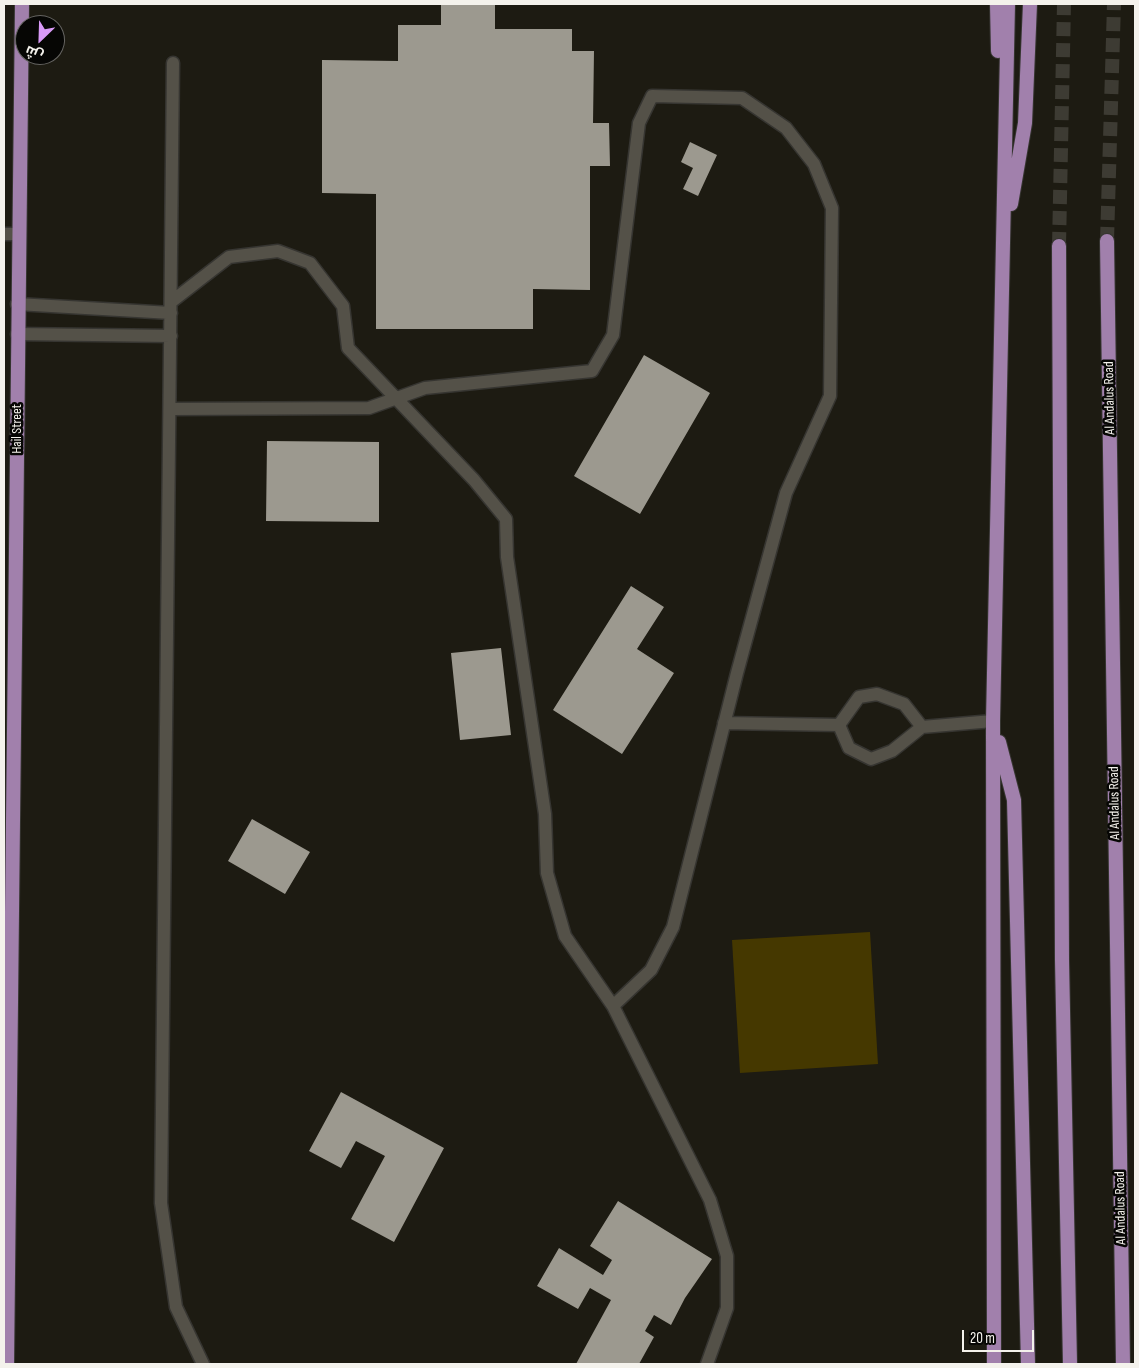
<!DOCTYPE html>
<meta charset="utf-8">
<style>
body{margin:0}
#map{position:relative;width:1139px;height:1368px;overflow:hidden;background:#1d1b12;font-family:"Sofia Sans Condensed",Cairo,sans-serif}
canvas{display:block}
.frame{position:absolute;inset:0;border:5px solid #f4f2ec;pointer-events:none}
.north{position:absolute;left:15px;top:15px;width:50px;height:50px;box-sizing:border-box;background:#060604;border:1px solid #656461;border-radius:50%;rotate:204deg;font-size:14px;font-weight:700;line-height:20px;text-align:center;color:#f4f2ec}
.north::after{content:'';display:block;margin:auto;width:18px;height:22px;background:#d99af7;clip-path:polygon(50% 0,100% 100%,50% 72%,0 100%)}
.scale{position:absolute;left:962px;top:1330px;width:72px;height:22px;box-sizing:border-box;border:2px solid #f4f2ec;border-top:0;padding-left:6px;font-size:15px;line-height:18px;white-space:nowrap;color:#f4f2ec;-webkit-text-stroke:4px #060604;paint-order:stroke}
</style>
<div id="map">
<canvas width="1139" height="1368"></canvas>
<div class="frame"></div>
<div class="north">ش</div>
<div class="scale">20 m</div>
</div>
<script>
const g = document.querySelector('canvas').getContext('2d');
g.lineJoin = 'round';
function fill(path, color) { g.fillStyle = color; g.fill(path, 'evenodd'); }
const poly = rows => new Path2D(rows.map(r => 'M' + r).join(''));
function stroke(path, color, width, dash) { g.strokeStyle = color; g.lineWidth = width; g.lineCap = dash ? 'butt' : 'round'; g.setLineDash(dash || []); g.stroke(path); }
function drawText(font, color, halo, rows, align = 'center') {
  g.font = font + ' "Sofia Sans Condensed",sans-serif'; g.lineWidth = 5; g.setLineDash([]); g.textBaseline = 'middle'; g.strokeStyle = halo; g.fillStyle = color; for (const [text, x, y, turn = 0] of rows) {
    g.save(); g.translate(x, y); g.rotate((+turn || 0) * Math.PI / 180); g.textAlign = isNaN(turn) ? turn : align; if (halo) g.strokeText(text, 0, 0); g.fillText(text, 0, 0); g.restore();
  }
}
const green = poly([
 [870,932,878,1064,740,1073,732,940]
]);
const building = poly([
 [441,4,495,4,495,29,572,29,572,51,594,51,593,123,609,123,610,166,590,166,590,290,533,289,533,329,376,329,376,194,322,193,322,60,398,61,398,25,441,25],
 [690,142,717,155,698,196,683,189,693,168,681,162],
 [644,355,710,393,640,514,574,476],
 [267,441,379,442,379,522,266,521],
 [631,586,664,607,637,649,674,673,622,754,553,710],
 [501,648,511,735,460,740,451,653],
 [252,819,310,852,285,894,228,861],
 [341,1092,444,1148,394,1242,351,1219,385,1156,356,1141,341,1168,309,1151],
 [618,1201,712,1259,685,1298,671,1325,654,1315,645,1331,654,1337,639,1364,576,1364,611,1300,590,1288,578,1309,537,1286,559,1248,603,1275,612,1260,590,1246]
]);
const primaryTunnel = poly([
 [1107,241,1114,4],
 [1059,246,1064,4]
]);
const service = poly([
 [173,63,161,1203,176,1307,203,1364],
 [4,234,18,234],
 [171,302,229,257,278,251,310,263,343,306,348,348,474,480,506,519,507,557,545,814,547,873,565,936,613,1006,710,1200,727,1256,727,1308,707,1364],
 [17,304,171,313],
 [17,334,171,336],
 [170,409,369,408,425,388,592,371,613,335,639,123,652,96,742,98,786,128,814,164,832,208,830,396,786,493,737,673,673,927,651,970,613,1006],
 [724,723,839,725],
 [922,727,892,751,871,759,849,748,839,725,859,697,877,694,904,704,922,727,993,721]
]);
const primary = poly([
 [997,4,998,51],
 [1011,204,1025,123,1030,4],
 [1107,241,1123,1364],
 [1059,246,1062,960,1070,1364],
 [999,742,1014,800,1028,1364],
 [7,1364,22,4],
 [994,1364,993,721,1008,4]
]);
const streetNames = [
 ["Al Andalus Road",1110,398,-91],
 ["Hail Street",17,429,-90],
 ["Al Andalus Road",1115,803,-91],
 ["Al Andalus Road",1121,1208,-91]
];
fill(green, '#453800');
fill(building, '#9c998f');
stroke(primaryTunnel, '#3d3b33', 14, [14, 7]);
stroke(service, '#363531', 15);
stroke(primary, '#363531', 16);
stroke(service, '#545148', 12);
stroke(primary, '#a180ac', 14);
drawText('14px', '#f4f2ec', '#060604', streetNames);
</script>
